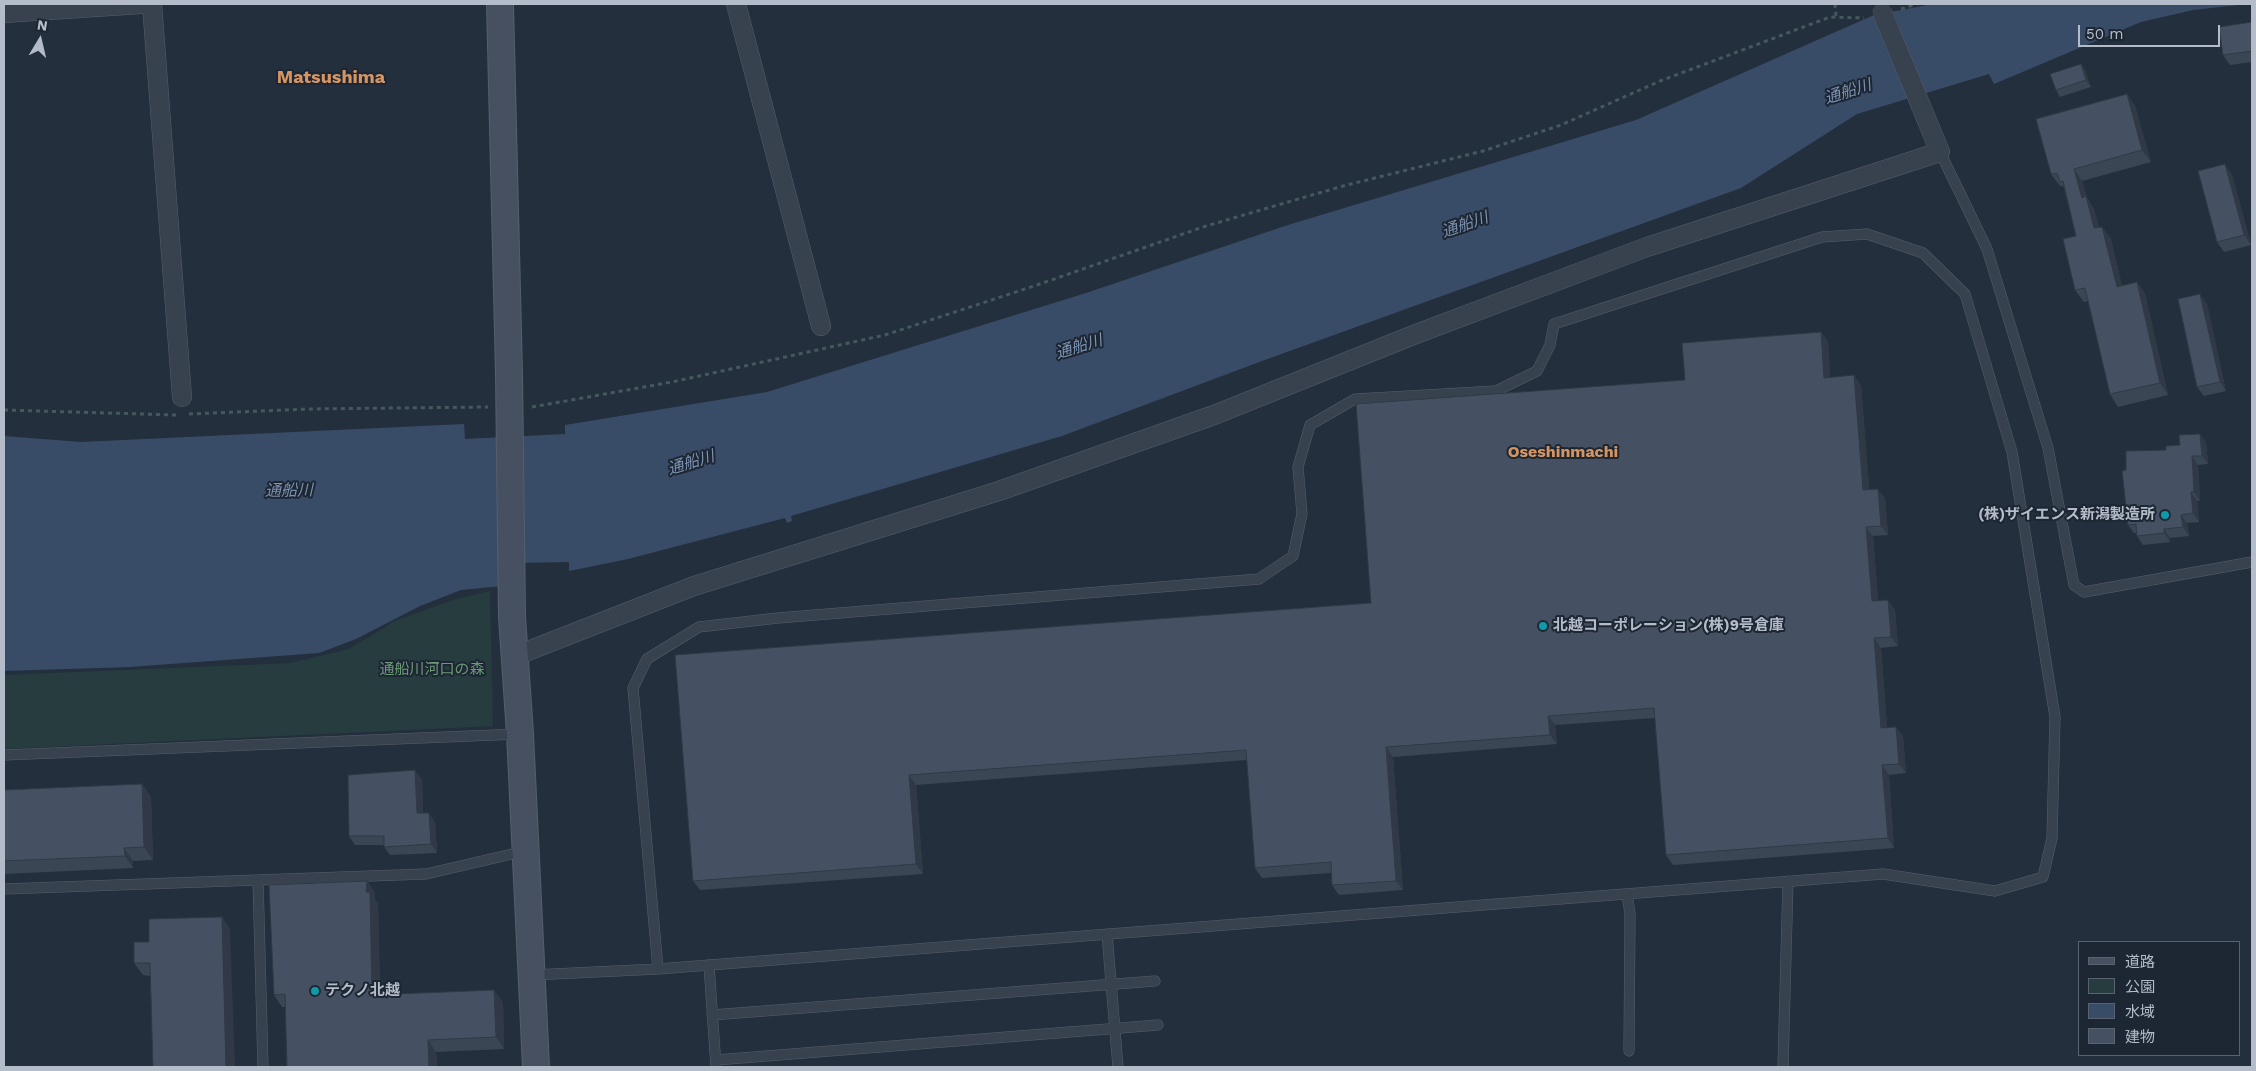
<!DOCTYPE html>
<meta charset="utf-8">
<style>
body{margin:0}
#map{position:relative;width:2256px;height:1071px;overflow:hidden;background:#242f3e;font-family:"Work Sans","Noto Sans JP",sans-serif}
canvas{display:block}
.frame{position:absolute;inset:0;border:5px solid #b4bcc9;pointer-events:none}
.legend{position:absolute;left:2078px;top:941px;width:162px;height:115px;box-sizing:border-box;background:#1d2633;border:1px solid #59626f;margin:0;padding:6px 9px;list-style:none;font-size:15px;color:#b4bcc9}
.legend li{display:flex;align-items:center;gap:10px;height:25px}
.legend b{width:25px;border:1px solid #59626f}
.north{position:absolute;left:15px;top:15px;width:50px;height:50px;-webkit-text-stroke:4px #1d2633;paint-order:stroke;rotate:9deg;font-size:14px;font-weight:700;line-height:20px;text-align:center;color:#b4bcc9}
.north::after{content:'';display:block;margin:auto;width:18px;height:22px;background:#b4bcc9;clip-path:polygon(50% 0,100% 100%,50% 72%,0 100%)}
.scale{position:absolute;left:2078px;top:25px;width:142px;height:22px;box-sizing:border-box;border:2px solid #b4bcc9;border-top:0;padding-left:6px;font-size:15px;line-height:18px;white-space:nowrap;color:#b4bcc9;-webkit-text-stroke:4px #1d2633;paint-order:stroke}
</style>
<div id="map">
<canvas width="2256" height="1071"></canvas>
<div class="frame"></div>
<ul class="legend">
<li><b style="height:6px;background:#465061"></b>道路</li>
<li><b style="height:14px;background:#263c3f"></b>公園</li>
<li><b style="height:14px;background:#394c67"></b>水域</li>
<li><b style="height:14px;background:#455162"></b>建物</li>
</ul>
<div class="north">N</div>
<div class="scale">50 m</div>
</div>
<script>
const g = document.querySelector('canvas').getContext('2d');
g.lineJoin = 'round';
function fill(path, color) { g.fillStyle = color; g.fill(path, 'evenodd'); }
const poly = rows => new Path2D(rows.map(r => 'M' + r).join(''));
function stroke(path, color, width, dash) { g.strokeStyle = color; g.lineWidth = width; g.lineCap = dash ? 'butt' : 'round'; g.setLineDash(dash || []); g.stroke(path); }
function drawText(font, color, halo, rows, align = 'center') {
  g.font = font + ' "Work Sans","Noto Sans JP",sans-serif'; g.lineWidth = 4; g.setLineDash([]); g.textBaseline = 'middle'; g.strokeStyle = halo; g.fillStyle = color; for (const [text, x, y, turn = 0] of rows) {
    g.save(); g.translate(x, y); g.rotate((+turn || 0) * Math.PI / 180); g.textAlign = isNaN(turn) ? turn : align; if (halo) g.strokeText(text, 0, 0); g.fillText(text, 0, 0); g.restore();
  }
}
const green = poly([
 [490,591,493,726,4,749,4,675,291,663,349,649,397,620,453,600]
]);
const water = poly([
 [1933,4,2248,4,2193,10,2141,22,1994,84,1989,74,1857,114,1741,188,1262,361,1062,436,791,516,792,521,787,523,785,518,628,559,569,571,569,562,513,563,512,585,461,590,420,606,356,639,319,653,130,667,4,671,4,436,81,442,464,424,465,439,565,434,565,425,767,392,1086,293,1288,225,1636,120,1874,15]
]);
const path = poly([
 [1835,4,1836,17],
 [1901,9,1917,4],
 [532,407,672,382,885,335,1040,284,1206,226,1343,186,1483,151,1561,125,1660,81,1830,17,1864,18],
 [4,410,176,415],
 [189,414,308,409,488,407]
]);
const lane = poly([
 [1940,152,1987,249,2048,448,2074,585,2084,592,2252,562],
 [1867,234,1923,253,1965,294,2012,452,2055,717,2052,838,2043,877,1995,891,1883,874,658,969,633,688,647,659,699,627,778,618,1259,579,1293,556,1302,514,1298,467,1310,425,1355,399,1496,391,1537,371,1550,345,1554,324,1822,237,1867,234],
 [4,755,519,734],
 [258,880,263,1067],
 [4,889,426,874,525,851],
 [1627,894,1630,914,1629,1051],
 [1107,934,1118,1067],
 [709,965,716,1067],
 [532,975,658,969],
 [712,1015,1155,981],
 [716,1060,1158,1025],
 [1783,1067,1788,881]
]);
const street = poly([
 [152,4,182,397],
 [736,4,821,326],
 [4,13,141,4],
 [515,656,694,586,999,491,1214,415,1416,334,1647,247,1940,152,1921,106]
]);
const secondary = poly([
 [500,4,509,374],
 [512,617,520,734,536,1067]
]);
const streetBridge = poly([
 [1882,12,1921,106]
]);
const secondaryBridge = poly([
 [509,374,512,617]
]);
const wall = poly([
 [2252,22,2252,62,2230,65,2223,55],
 [2081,64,2085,70,2091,87,2060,97,2056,90],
 [2127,94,2135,106,2151,162,2082,181,2087,198,2094,209,2099,227,2102,227,2111,239,2122,286,2137,282,2145,294,2168,395,2118,407,2110,394,2088,301,2084,302,2075,290,2076,236,2064,188,2063,186,2060,186,2051,174],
 [2232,174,2251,245,2224,252,2217,242],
 [2207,304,2226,391,2204,396,2197,387],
 [1821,332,1828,342,1830,377,1861,385,1869,489,1885,498,1888,535,1873,536,1878,601,1895,610,1898,646,1881,648,1887,727,1903,736,1906,773,1889,775,1894,848,1673,865,1666,855,1655,718,1555,725,1557,744,1393,757,1403,890,1339,895,1332,885,1331,873,1262,878,1255,868,1247,760,916,785,923,874,700,890,693,881,675,655,1371,603,1685,380],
 [2206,442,2208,464,2198,465,2200,501,2197,501,2199,522,2187,523,2189,536,2170,538,2170,542,2143,545,2137,536,2136,533,2134,533,2128,525,2126,470,2166,450],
 [422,779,423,813,435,822,437,853,390,855,384,847,384,845,355,845,349,836],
 [142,784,151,797,153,860,133,861,133,868,4,874,4,790],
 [367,881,375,893,375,899,378,904,380,994,503,1002,504,1049,436,1052,437,1067,287,1067,285,1007,282,1007,274,995],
 [222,917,230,929,150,976,143,975,134,963,149,942]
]);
const shadedWall = poly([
 [2081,64,2085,70,2091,87,2086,80],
 [2127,94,2135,106,2151,162,2142,150],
 [2225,164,2232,174,2251,245,2244,235],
 [2074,169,2082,181,2087,198,2094,209,2103,241,2094,228,2082,198],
 [2102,227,2111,239,2125,299,2117,287],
 [2137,282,2145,294,2168,395,2160,383],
 [2200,294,2207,304,2226,391,2220,382],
 [1821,332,1828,342,1831,387,1824,378],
 [1854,375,1861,385,1870,499,1863,490],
 [2200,434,2206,442,2208,464,2202,456],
 [2192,456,2198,465,2200,501,2194,492],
 [1878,489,1885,498,1888,535,1881,526],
 [2191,492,2197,501,2199,522,2193,513],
 [2181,515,2187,523,2189,536,2183,527],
 [1866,527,1873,536,1879,611,1872,601],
 [2164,529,2170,538,2170,542,2164,533],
 [1888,600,1895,610,1898,646,1891,637],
 [1874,638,1881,648,1888,738,1881,728],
 [1548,716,1555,725,1557,744,1550,735],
 [1896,727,1903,736,1906,773,1899,764],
 [1386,747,1393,757,1403,890,1396,881],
 [1882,765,1889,775,1894,848,1888,838],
 [415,770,422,779,423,822,417,813],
 [909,775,916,785,923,874,916,864],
 [142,784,151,797,153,860,144,847],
 [429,813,435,822,437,853,431,844],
 [124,848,133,861,133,868,125,856],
 [367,881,375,893,375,899,378,904,381,1007,372,995,366,892],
 [222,917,230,929,235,1067,226,1067],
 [494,990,503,1002,504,1049,496,1037],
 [428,1040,436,1052,437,1067,429,1067]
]);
const building = poly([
 [2252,22,2252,51,2223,55,2219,27,2252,22],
 [2081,64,2086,80,2056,90,2050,74,2081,64],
 [2127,94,2142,150,2074,169,2082,198,2086,196,2094,228,2102,227,2117,287,2137,282,2160,383,2110,394,2085,288,2075,290,2063,239,2076,236,2063,181,2060,182,2057,173,2051,174,2036,119,2127,94],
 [2225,164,2244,235,2217,242,2198,171,2225,164],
 [2200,294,2220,382,2197,387,2178,299,2200,294],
 [1821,332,1824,378,1854,375,1863,490,1878,489,1881,526,1866,527,1872,601,1888,600,1891,637,1874,638,1881,728,1896,727,1899,764,1882,765,1888,838,1666,855,1654,708,1548,716,1550,735,1386,747,1396,881,1332,885,1331,862,1255,868,1246,750,909,775,916,864,693,881,675,655,1371,603,1356,404,1685,380,1682,343,1821,332],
 [2200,434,2202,456,2192,456,2194,492,2191,492,2193,513,2181,515,2183,527,2164,529,2164,533,2137,536,2136,524,2128,525,2122,471,2126,470,2126,451,2166,450,2166,446,2180,445,2179,435,2200,434],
 [415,770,417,813,429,813,431,844,384,847,384,836,349,836,348,775,415,770],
 [142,784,144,847,124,848,125,856,4,861,4,790,142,784],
 [367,881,366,892,370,892,372,995,494,990,496,1037,428,1040,429,1067,287,1067,285,994,274,995,269,885,367,881],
 [222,917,226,1067,153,1067,150,963,134,963,134,942,149,942,149,919,222,917]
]);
const markers = [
 [2165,515,5,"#0f9aa8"],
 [1543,626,5,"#0f9aa8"],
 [315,991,5,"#0f9aa8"]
];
const poiNames = [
 ["(株)ザイエンス新潟製造所",2155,515,"right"],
 ["北越コーポレーション(株)9号倉庫",1553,626],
 ["テクノ北越",325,991]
];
const parkNames = [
 ["通船川河口の森",432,670]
];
const waterNames = [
 ["通船川",1848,92,-18],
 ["通船川",1465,225,-19],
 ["通船川",1079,347,-17],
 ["通船川",691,463,-17],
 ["通船川",289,491,-1]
];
const neighbourhoodNames = [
 ["Oseshinmachi",1563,452]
];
const quarterNames = [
 ["Matsushima",331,78]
];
fill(green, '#263c3f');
fill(water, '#394c67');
stroke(lane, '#565f6c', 11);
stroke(street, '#565f6c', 20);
stroke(secondary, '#565f6c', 28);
stroke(path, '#44595c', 3, [4, 4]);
stroke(lane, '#38414e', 10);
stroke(street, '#38414e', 19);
stroke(secondary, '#465061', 26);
stroke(streetBridge, '#565f6c', 20, []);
stroke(secondaryBridge, '#565f6c', 28, []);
stroke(streetBridge, '#38414e', 19);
stroke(secondaryBridge, '#465061', 26);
fill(wall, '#3b4654');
fill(shadedWall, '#303945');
fill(building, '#455162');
stroke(building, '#303945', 1);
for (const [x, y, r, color] of markers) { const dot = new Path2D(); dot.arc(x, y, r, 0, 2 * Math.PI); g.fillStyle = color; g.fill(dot); stroke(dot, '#1d2633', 2); }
drawText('bold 15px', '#b4bcc9', '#1d2633', poiNames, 'left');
drawText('15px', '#6b9a76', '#1d2633', parkNames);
drawText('italic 16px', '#7c92b1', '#1d2633', waterNames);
drawText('bold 16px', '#d59563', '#1d2633', neighbourhoodNames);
drawText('bold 18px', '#d59563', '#1d2633', quarterNames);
</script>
